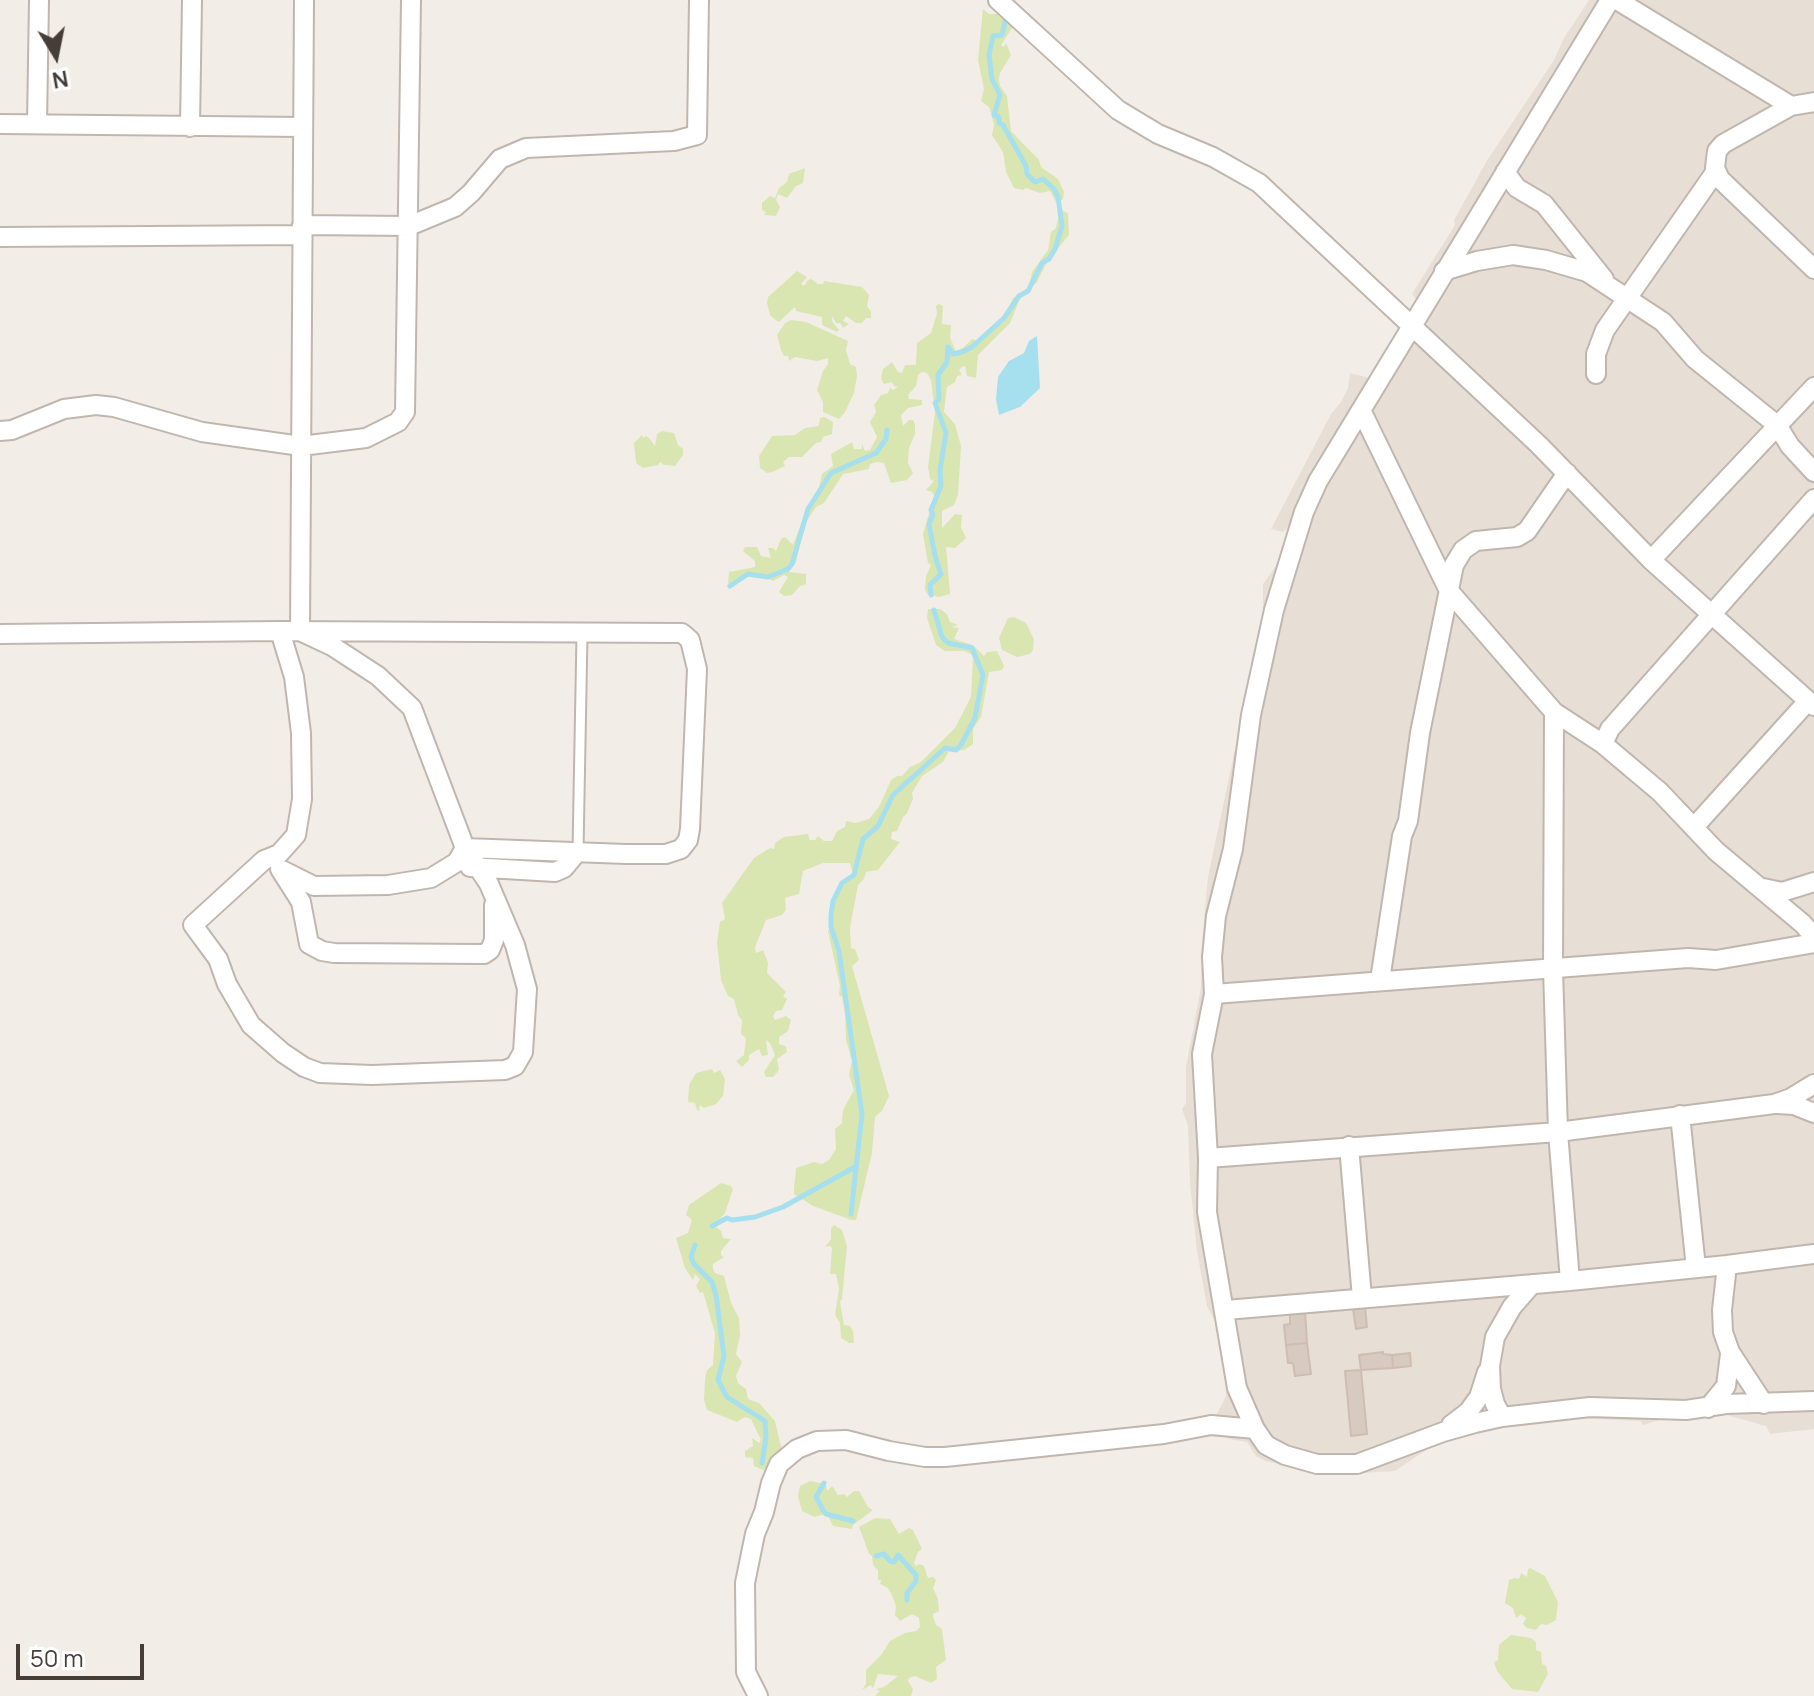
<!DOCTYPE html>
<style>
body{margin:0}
#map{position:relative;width:1814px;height:1696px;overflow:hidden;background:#f3ede8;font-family:Manrope,sans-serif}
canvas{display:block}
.north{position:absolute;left:16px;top:16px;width:80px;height:80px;-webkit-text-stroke:6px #fff;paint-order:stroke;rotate:170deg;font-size:22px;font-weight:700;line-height:32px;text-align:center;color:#463d37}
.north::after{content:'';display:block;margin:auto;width:28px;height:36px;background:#463d37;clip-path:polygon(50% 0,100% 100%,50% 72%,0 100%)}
.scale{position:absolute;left:16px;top:1644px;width:128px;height:36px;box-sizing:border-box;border:4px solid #463d37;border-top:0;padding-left:10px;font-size:24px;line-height:28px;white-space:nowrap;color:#463d37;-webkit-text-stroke:6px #fff;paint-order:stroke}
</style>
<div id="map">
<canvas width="1814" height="1696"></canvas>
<div class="north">N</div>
<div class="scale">50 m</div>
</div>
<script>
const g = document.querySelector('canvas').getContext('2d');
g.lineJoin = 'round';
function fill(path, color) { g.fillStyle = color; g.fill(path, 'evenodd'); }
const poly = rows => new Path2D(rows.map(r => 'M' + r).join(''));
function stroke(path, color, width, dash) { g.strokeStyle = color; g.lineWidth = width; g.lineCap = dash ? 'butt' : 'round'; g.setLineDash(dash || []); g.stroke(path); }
const residential = poly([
 [1589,0,1814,0,1814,1429,1770,1434,1766,1426,1730,1416,1722,1411,1680,1414,1643,1425,1641,1421,1572,1418,1511,1426,1451,1439,1429,1448,1395,1471,1329,1475,1265,1461,1256,1456,1247,1442,1230,1439,1214,1433,1211,1425,1226,1396,1222,1335,1207,1306,1197,1251,1190,1182,1188,1126,1182,1109,1186,1103,1186,1067,1201,987,1202,942,1208,877,1263,617,1263,584,1288,549,1295,532,1290,525,1283,532,1271,529,1331,414,1341,402,1348,388,1350,373,1369,378,1383,376,1422,308,1412,294,1455,225,1454,220,1488,159,1554,60,1564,38]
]);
const green = poly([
 [983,9,989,14,997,14,999,10,1014,25,1001,45,1004,47,1006,43,1011,55,1000,73,999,80,1000,86,1007,96,1011,131,1039,160,1041,167,1058,179,1064,192,1063,199,1059,202,1056,202,1050,191,1040,193,1026,188,1023,190,1014,188,1006,172,1003,152,992,135,994,124,989,107,981,101,984,89,978,60],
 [805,168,803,183,796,186,787,198,778,194,776,200,780,207,776,216,764,215,766,212,762,210,762,203,770,196,775,198,779,188,787,182,789,174],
 [1060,210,1068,213,1069,235,1047,262,1037,282,1028,291,1032,272,1048,250,1051,232,1056,228],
 [797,271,807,277,801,284,804,286,808,280,811,279,818,284,823,284,824,281,862,287,869,295,867,306,871,312,871,318,866,318,862,323,856,323,846,316,843,321,849,324,843,328,840,323,836,323,832,316,832,321,839,330,837,332,822,325,822,317,796,311,795,307,779,322,777,321,770,315,767,303,768,297],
 [1022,294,1010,323,978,355,976,378,967,376,965,366,962,367,959,370,962,375,957,376,955,382,947,387,944,412,955,424,961,446,958,495,954,505,942,511,942,528,955,514,962,515,961,527,966,538,955,548,946,547,950,594,939,597,928,595,925,590,926,576,931,565,928,563,923,534,934,496,932,492,926,490,934,481,930,479,928,467,935,412,931,380,927,373,922,372,918,375,916,386,908,395,909,399,922,400,922,405,908,408,901,415,903,426,909,420,913,420,915,424,915,434,909,448,908,463,913,473,907,480,891,483,884,463,877,462,870,464,869,469,843,474,824,503,816,507,804,525,796,562,789,572,806,574,806,584,800,586,792,595,784,596,779,592,788,577,784,575,773,581,761,575,748,574,730,586,728,583,729,572,755,567,755,561,743,551,745,547,757,547,761,556,771,558,768,548,773,548,776,551,781,539,785,537,793,545,807,508,818,492,822,474,833,466,831,454,852,442,854,449,862,449,862,444,865,451,870,450,877,437,870,422,876,412,874,405,881,395,888,393,890,388,893,390,898,387,894,386,892,382,884,384,881,379,883,369,892,362,898,372,902,373,905,365,916,365,917,343,931,333,937,314,936,306,939,304,943,306,942,324,951,325,950,338,956,351,963,348,972,339,978,341,1004,318,1013,298],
 [791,320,806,322,848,341,846,350,850,364,856,367,857,376,854,393,845,412,839,419,823,412,823,402,817,390,823,371,828,364,828,358,817,361,795,357,789,361,788,356,784,356,781,350,777,335,785,323],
 [824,417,833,422,832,434,823,437,821,442,816,443,802,457,789,457,783,462,785,466,772,472,767,473,760,468,759,456,772,436,795,435,805,428,819,426,820,418],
 [662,431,674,433,678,445,683,449,683,455,675,466,664,465,660,462,658,465,643,468,636,463,634,443,642,435,643,438,646,436,650,439,655,446,657,434],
 [928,609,940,609,947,614,950,622,958,625,951,627,959,628,954,639,973,645,984,656,987,652,997,651,1004,666,1002,670,989,672,981,717,973,729,973,744,964,750,949,751,943,762,922,776,912,793,913,799,907,813,903,817,897,831,892,832,891,839,900,842,878,870,866,872,864,879,858,885,850,928,851,948,855,949,859,960,852,966,889,1096,882,1111,875,1117,872,1153,856,1220,851,1220,813,1206,794,1194,794,1188,796,1168,814,1162,822,1164,829,1160,836,1149,835,1129,842,1123,843,1110,854,1090,849,1075,852,1061,846,1040,845,1014,842,997,839,995,840,986,828,931,831,927,833,901,842,883,853,875,850,863,823,863,803,871,799,894,785,898,786,910,782,915,766,920,755,947,756,953,763,950,768,963,767,973,786,992,783,996,787,999,782,1010,776,1011,773,1016,775,1020,786,1016,791,1020,788,1031,779,1037,779,1044,786,1046,787,1052,777,1059,779,1070,773,1077,766,1077,764,1072,775,1055,770,1043,766,1040,768,1055,762,1056,759,1049,749,1055,749,1060,742,1067,736,1061,744,1055,746,1038,741,1034,742,1020,738,1015,734,999,728,996,721,980,717,943,720,922,725,919,722,903,754,858,770,848,774,849,775,843,784,837,808,834,810,840,815,840,818,836,824,841,832,841,837,831,845,827,846,821,856,823,869,819,879,807,891,780,897,776,902,776,910,767,921,762,955,728,971,697,973,658,971,654,964,651,945,651,936,645,927,618],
 [1014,617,1026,623,1034,639,1033,650,1030,654,1017,657,1002,650,999,638,1008,618],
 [712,1069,714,1073,720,1070,725,1079,723,1096,716,1104,704,1108,700,1105,699,1111,697,1110,695,1103,688,1102,689,1085,696,1073],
 [721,1183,731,1186,733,1189,725,1213,720,1218,724,1219,716,1227,721,1231,723,1238,731,1239,721,1251,721,1255,724,1257,713,1264,713,1269,715,1273,724,1276,731,1303,739,1318,740,1335,736,1354,742,1362,736,1376,738,1383,746,1389,748,1399,759,1403,775,1421,782,1451,777,1456,772,1455,770,1464,763,1470,754,1466,753,1458,745,1457,745,1451,753,1446,752,1438,759,1443,761,1440,751,1419,745,1417,737,1422,707,1410,704,1400,705,1379,707,1370,713,1365,715,1333,703,1292,700,1293,696,1286,700,1279,695,1274,693,1280,685,1268,676,1238,688,1233,692,1220,686,1215,689,1205],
 [834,1225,842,1230,847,1246,842,1299,840,1302,844,1325,850,1326,853,1331,854,1343,849,1343,841,1338,840,1323,835,1315,839,1289,836,1274,830,1274,832,1248,830,1246,825,1247,831,1239,831,1228],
 [810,1481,826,1484,827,1491,832,1486,838,1495,844,1494,847,1497,854,1491,859,1491,868,1507,873,1510,853,1525,852,1529,833,1526,827,1514,814,1517,802,1511,798,1497,800,1486],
 [875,1518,890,1519,899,1534,909,1528,913,1530,922,1549,918,1552,914,1563,916,1566,919,1564,924,1566,928,1578,933,1577,936,1580,933,1588,938,1599,939,1611,933,1614,933,1617,936,1625,942,1629,946,1660,936,1667,937,1679,931,1683,915,1676,909,1678,908,1681,913,1689,911,1696,875,1696,880,1691,876,1689,884,1687,898,1676,878,1674,873,1688,871,1685,862,1690,866,1684,866,1670,882,1654,890,1641,905,1633,916,1631,920,1627,919,1618,912,1614,900,1621,895,1615,896,1606,892,1595,888,1588,880,1584,881,1580,878,1580,878,1570,873,1565,872,1556,869,1554,859,1527],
 [1530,1568,1545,1576,1558,1602,1556,1620,1547,1625,1541,1624,1536,1630,1527,1628,1523,1624,1526,1618,1521,1614,1516,1618,1513,1608,1505,1603,1509,1580,1515,1578,1519,1579,1521,1573,1527,1577,1528,1569],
 [1511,1635,1531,1638,1536,1642,1536,1650,1541,1652,1542,1664,1546,1666,1548,1674,1538,1692,1512,1689,1497,1671,1494,1662,1498,1660,1499,1645]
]);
const water = poly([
 [1037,336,1040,388,1020,407,999,415,996,399,998,377,1009,361,1024,353,1029,341]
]);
const stream = poly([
 [730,586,748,574,768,577,788,569,792,564,808,509,831,473,876,453,886,439,887,430],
 [931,595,930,585,941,574,935,556,929,524,933,515,931,510,941,486,940,470,946,433,935,403,939,399,938,375,947,362,948,347,953,354,962,352,972,347,1004,318,1019,296,1028,291,1042,263,1049,259,1055,249,1062,226,1058,197,1054,189,1043,179,1035,182,1027,174,1026,166,1021,157,1003,125,999,123,999,117,994,115,1000,95,992,79,989,55,993,36,1002,35,1006,18],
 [851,1214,862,1114,839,951,831,927,831,915,833,901,842,883,854,875,863,839,878,826,893,795,945,748,956,750,961,745,975,718,983,675,972,648,948,643,942,637,934,610],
 [712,1226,727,1218,732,1220,755,1217,783,1207,855,1167],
 [695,1245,691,1257,694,1264,712,1282,716,1295,724,1356,718,1380,727,1397,765,1421,766,1438,762,1463],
 [824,1483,816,1497,823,1510,826,1514,853,1521],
 [876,1556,884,1554,890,1561,894,1562,898,1555,916,1575,916,1581,907,1593,907,1600]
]);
const building = poly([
 [1365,1307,1367,1327,1356,1329,1353,1308,1365,1307],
 [1305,1311,1307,1343,1286,1345,1284,1325,1290,1324,1290,1313,1305,1311],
 [1307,1343,1311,1374,1295,1376,1293,1363,1288,1363,1286,1345,1307,1343],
 [1383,1352,1383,1354,1392,1355,1393,1368,1361,1370,1359,1355,1383,1352],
 [1410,1353,1411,1366,1393,1368,1392,1355,1410,1353],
 [1361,1370,1367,1434,1351,1436,1345,1371,1361,1370]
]);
const lane = poly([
 [578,851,582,634]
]);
const street = poly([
 [998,0,1118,110,1158,134,1213,157,1259,183,1539,445,1651,560,1814,706],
 [1610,0,1318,481,1304,512,1274,610,1251,715,1233,849,1216,916,1212,957,1214,994,1202,1054,1208,1158,1207,1212,1237,1388,1255,1429,1266,1445,1285,1455,1317,1464,1357,1464,1443,1432,1475,1423,1502,1417,1590,1407,1686,1410,1726,1404,1814,1401],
 [1617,0,1791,106,1814,102],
 [1791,106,1723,144,1717,151,1715,168,1720,179,1814,269],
 [0,124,303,127],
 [37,124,39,0],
 [190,127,192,0],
 [1505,172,1517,188,1544,204,1604,279],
 [302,225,409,226,455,207,471,193,500,159,526,148,674,141,697,135,699,0],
 [0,237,302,235],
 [1444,271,1477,261,1513,255,1546,260,1587,272,1663,322,1695,359,1777,425,1790,446,1814,472],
 [1596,374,1596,354,1605,330,1716,171],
 [1362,412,1449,591,1554,712,1603,744,1660,792,1716,851,1803,924,1814,937],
 [0,431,12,430,64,409,96,405,114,407,202,432,301,446,366,438,398,422,405,412,411,0],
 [1651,560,1814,387],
 [280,631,294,677,301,733,302,799,296,835,279,854,264,860,193,925,218,959,227,984,251,1025,283,1053,304,1067,320,1073,372,1075,505,1070,515,1066,523,1052,527,989,515,945,489,884,465,848,412,708,378,676,332,646,300,631,304,0],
 [0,634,280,631,682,633,690,640,697,669,690,829,688,840,681,849,666,854,626,854,465,848],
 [1554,712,1553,969,1558,1132,1570,1281],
 [1603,744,1610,729,1814,499],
 [1695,826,1808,701],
 [470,867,555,872,564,868,578,851],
 [280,869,301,902,309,944,322,951,334,953,484,954,490,950,494,940,494,905],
 [282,870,314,886,388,885,431,878,457,862,465,848],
 [1763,888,1782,892,1814,882],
 [1380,980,1402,836,1408,821,1420,733,1454,565,1463,550,1476,541,1517,537,1527,531,1567,473],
 [1214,994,1688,958,1716,960,1814,943],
 [1777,1104,1794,1105,1814,1113],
 [1680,1115,1696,1268],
 [1349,1146,1362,1298],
 [1208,1158,1558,1132,1774,1104,1791,1098,1814,1084],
 [1727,1265,1722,1310,1723,1332,1730,1352,1764,1404],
 [1226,1310,1570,1281,1727,1265,1814,1254],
 [1708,1408,1726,1386,1730,1354],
 [1502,1417,1495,1404,1491,1389,1490,1366,1495,1337,1512,1307,1532,1284],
 [1451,1425,1468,1412,1479,1397,1487,1372],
 [758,1696,746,1672,745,1583,755,1534,764,1512,771,1483,779,1464,797,1449,817,1441,846,1440,889,1451,925,1457,945,1457,1164,1434,1211,1425,1255,1429]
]);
fill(residential, '#e7ded6');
fill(green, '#d9e6b2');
fill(water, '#a6dfee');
stroke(stream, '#a6dfee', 5);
fill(building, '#d7cac0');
stroke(building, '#cfbdb1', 2);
stroke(lane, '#c1b6ad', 13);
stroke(street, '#c1b6ad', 22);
stroke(lane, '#fff', 9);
stroke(street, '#fff', 18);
</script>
